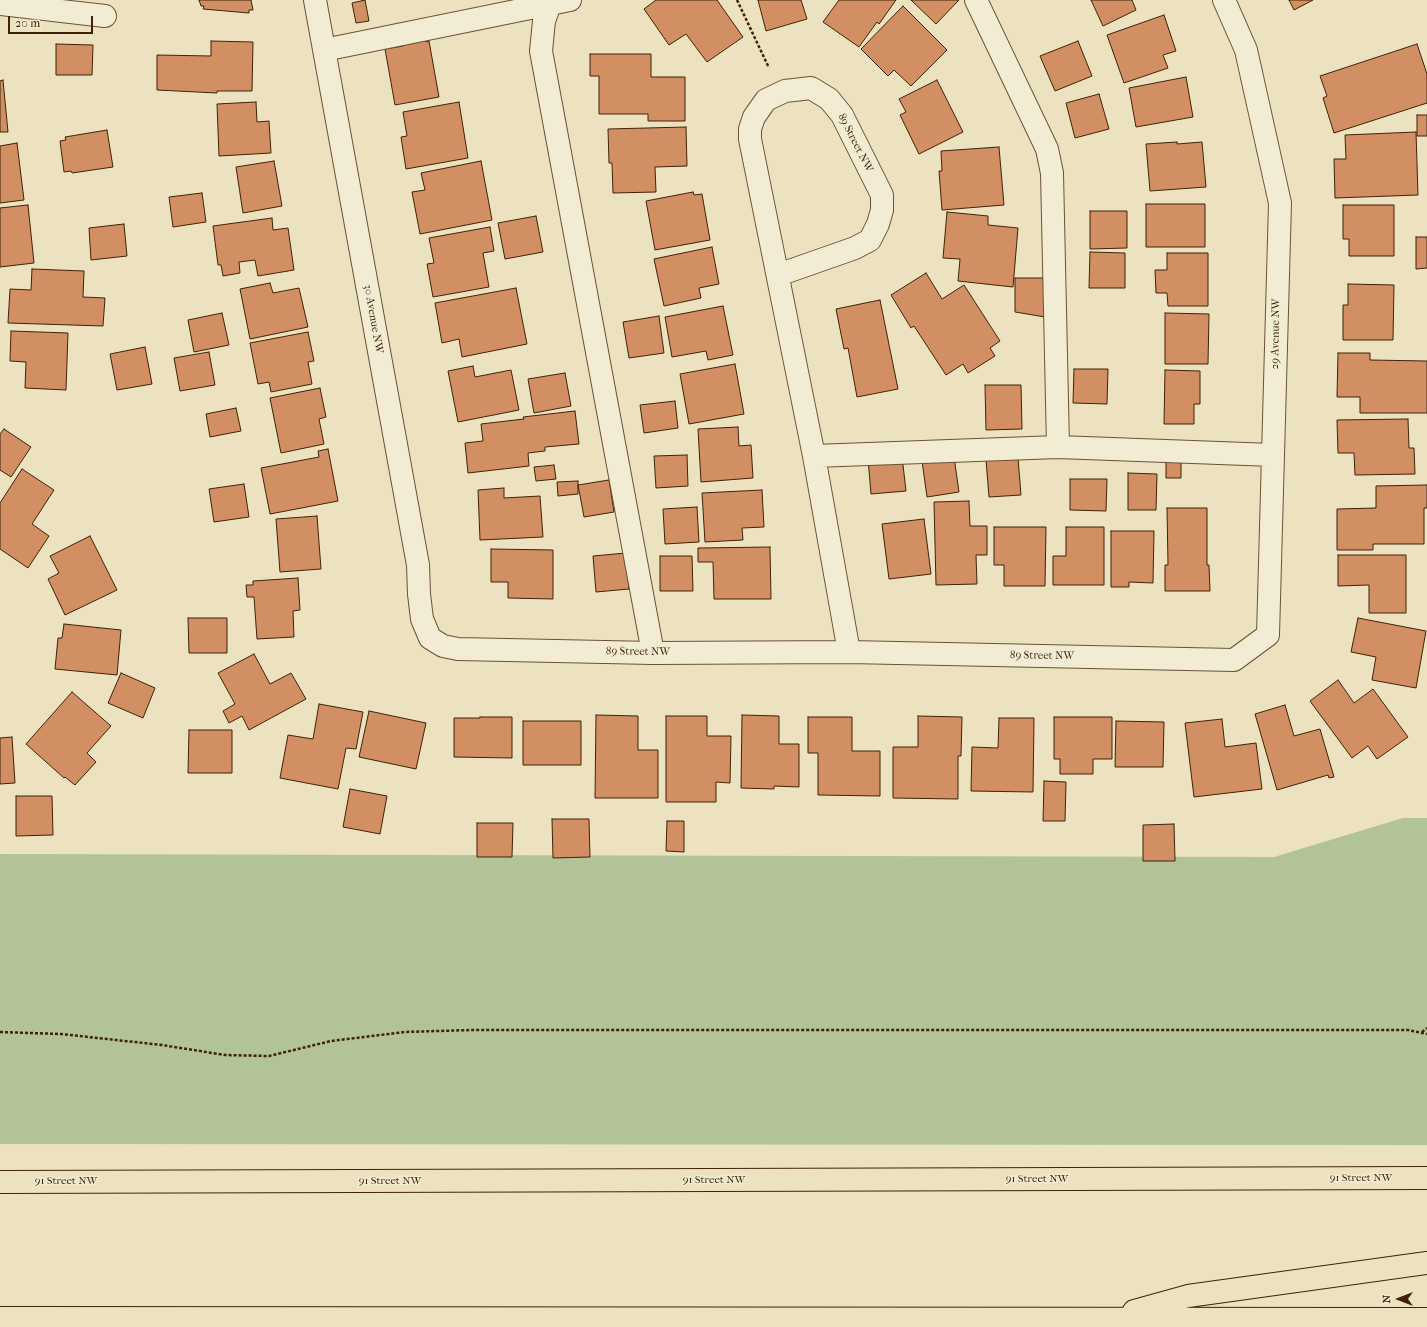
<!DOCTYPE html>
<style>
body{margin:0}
#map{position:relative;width:1427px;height:1327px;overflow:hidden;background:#ede2bf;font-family:"IM FELL French Canon",serif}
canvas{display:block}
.north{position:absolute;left:1379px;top:1279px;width:40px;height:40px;-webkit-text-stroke:3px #f3ecd5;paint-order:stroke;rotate:270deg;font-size:11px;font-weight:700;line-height:16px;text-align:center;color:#3f2206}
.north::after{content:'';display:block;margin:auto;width:14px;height:18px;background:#3f2206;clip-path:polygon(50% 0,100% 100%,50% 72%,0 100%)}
.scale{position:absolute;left:8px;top:16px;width:85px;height:18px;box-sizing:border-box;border:2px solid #3f2206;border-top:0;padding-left:5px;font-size:12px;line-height:14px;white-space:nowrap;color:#3f2206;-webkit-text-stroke:3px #f3ecd5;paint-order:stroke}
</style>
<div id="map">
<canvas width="1427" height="1327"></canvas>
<div class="north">N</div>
<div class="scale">20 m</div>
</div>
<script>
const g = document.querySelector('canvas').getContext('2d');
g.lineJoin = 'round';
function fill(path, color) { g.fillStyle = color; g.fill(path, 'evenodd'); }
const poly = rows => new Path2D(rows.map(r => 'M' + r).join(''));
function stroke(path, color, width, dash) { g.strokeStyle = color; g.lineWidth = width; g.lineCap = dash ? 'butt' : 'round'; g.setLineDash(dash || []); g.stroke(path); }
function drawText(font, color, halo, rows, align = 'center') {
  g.font = font + ' "IM FELL French Canon",serif'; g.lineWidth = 3; g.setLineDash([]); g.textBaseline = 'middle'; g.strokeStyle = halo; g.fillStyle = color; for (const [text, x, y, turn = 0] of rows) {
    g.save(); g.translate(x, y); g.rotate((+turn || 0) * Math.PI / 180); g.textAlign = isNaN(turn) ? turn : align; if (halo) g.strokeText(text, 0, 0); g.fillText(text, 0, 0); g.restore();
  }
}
const green = poly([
 [1403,818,1427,818,1427,1145,0,1144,0,854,1274,857]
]);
const building = poly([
 [199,0,251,0,253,10,249,10,249,13,203,9,204,6,201,6,199,0],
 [365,0,369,21,356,23,352,3,365,0],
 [656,0,717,0,743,37,707,62,686,34,669,45,644,9,656,0],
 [758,0,801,0,807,19,766,31,758,0],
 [839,0,896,0,879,24,877,22,859,47,823,22,839,0],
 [911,0,959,0,936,24,911,0],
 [1091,0,1132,0,1136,10,1103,26,1091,0],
 [1289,0,1313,0,1294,10,1289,0],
 [903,6,947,50,911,86,894,70,888,76,861,49,903,6],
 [1164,15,1176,51,1163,55,1168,68,1124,83,1107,35,1164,15],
 [425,36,426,42,429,41,439,97,395,105,385,49,403,46,402,41,425,36],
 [211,41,253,42,252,91,217,91,217,93,157,90,157,55,211,56,211,41],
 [1078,41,1092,76,1055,91,1040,56,1078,41],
 [56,44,93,45,92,75,56,75,56,44],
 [1417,44,1427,74,1427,103,1334,133,1323,98,1327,96,1320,76,1417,44],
 [590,54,651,54,651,77,685,77,685,121,648,121,648,114,599,114,599,76,590,76,590,54],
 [1186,77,1193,117,1136,127,1129,88,1186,77],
 [3,80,8,132,0,132,0,81,3,80],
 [937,80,963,132,919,154,900,115,906,112,899,99,937,80],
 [1099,94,1109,129,1075,138,1066,103,1099,94],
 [256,102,257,122,269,121,271,153,219,156,217,104,256,102],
 [459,102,468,158,406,169,401,137,407,136,403,112,459,102],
 [1417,115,1427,115,1427,136,1417,136,1417,115],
 [686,127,687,166,655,167,656,192,613,193,612,163,609,163,608,129,686,127],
 [107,130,113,167,72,173,71,171,64,172,60,141,66,140,65,137,107,130],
 [1416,132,1418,195,1335,198,1334,159,1346,159,1345,135,1416,132],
 [1177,142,1177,144,1202,142,1206,187,1150,191,1146,144,1177,142],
 [17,143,24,200,0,203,0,146,17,143],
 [999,147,1004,205,942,210,939,171,942,171,941,151,999,147],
 [274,161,282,206,243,213,236,167,274,161],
 [481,161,492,220,420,234,412,192,425,190,421,173,481,161],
 [693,192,694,195,702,194,710,240,655,250,646,201,693,192],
 [202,193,206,222,173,227,169,197,202,193],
 [1146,204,1205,204,1205,247,1146,247,1146,204],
 [28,205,34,263,0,267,0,208,28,205],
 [1343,205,1394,205,1394,256,1349,256,1349,239,1343,239,1343,205],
 [1090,211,1127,211,1127,248,1090,249,1090,211],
 [947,212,988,216,988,225,1018,228,1013,287,958,281,960,259,943,258,947,212],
 [536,216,543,252,505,259,498,223,536,216],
 [272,218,273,230,288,228,294,270,258,276,255,260,239,262,240,273,223,276,221,265,218,265,213,226,272,218],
 [124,224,127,256,91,260,89,228,124,224],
 [490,227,494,251,483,253,489,287,433,297,427,264,434,263,429,238,490,227],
 [1416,237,1427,237,1427,268,1416,269,1416,237],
 [712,247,719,284,699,288,701,298,664,306,654,259,712,247],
 [1090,252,1125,253,1125,288,1089,288,1090,252],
 [1167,253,1208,253,1208,306,1168,306,1167,293,1156,293,1155,270,1167,270,1167,253],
 [32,269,84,271,83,297,105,298,103,326,8,323,10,289,31,290,32,269],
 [926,273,942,299,964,285,1000,341,990,348,995,356,968,373,963,364,946,375,914,326,911,328,891,295,926,273],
 [1015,278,1047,278,1045,317,1015,312,1015,278],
 [270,283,273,293,299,288,308,327,250,339,240,289,270,283],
 [1348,284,1394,285,1393,340,1343,340,1343,305,1348,305,1348,284],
 [516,288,527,344,462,357,459,339,442,343,435,303,516,288],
 [880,300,898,389,857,397,848,348,844,349,836,309,880,300],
 [723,306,733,355,708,360,706,351,672,357,665,317,723,306],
 [222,313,229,345,194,352,188,320,222,313],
 [1165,313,1209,314,1208,364,1165,364,1165,313],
 [659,316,664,353,629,358,623,322,659,316],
 [11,331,68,333,66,390,25,388,26,362,10,361,11,331],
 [308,332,314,361,308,362,312,384,271,392,269,382,258,384,250,343,308,332],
 [145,347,152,384,117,390,110,354,145,347],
 [209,352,215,385,180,391,174,358,209,352],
 [1338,353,1370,353,1370,360,1427,361,1427,413,1360,413,1360,397,1337,397,1338,353],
 [735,364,744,414,689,424,680,374,735,364],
 [473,366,475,377,511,370,519,410,458,422,448,371,473,366],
 [1074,369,1108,369,1107,404,1073,403,1074,369],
 [1165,370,1200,371,1200,404,1194,404,1194,424,1164,424,1165,370],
 [565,373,571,406,534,413,528,379,565,373],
 [985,385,1021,385,1022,429,986,430,985,385],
 [320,388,326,417,319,419,324,444,281,453,270,398,320,388],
 [675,401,678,428,644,433,640,405,675,401],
 [236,408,241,431,210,437,206,414,236,408],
 [575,411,579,444,545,447,545,451,528,453,529,466,468,473,465,443,483,441,481,424,524,419,523,417,575,411],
 [1408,419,1409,448,1414,448,1415,474,1355,475,1354,453,1338,453,1337,420,1408,419],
 [738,427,739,446,751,445,753,478,701,482,698,429,738,427],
 [4,429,31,447,11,477,0,470,0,434,4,429],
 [328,449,338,501,270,514,261,468,319,457,318,451,328,449],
 [687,455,688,486,656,488,654,456,687,455],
 [902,456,906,491,871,494,868,459,902,456],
 [954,457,959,492,927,497,922,461,954,457],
 [1018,458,1021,495,989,497,986,460,1018,458],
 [1166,459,1181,460,1181,478,1166,478,1166,459],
 [554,465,556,479,536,481,534,467,554,465],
 [22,469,54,490,32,524,49,536,28,568,0,549,0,503,22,469],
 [1128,473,1157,474,1156,510,1128,510,1128,473],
 [1070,479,1107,479,1106,511,1070,510,1070,479],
 [609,480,614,512,584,517,578,485,609,480],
 [578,481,578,494,558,496,557,482,578,481],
 [244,484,249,517,214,522,209,489,244,484],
 [1427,485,1427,508,1424,508,1424,544,1373,544,1373,550,1337,550,1337,509,1376,508,1376,486,1427,485],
 [504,488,504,498,540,496,543,537,480,540,478,490,504,488],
 [762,490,764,527,742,528,743,540,705,542,702,493,762,490],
 [969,501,970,526,987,526,987,555,976,555,977,584,936,585,934,502,969,501],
 [697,507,699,542,665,544,663,509,697,507],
 [1167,508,1207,508,1207,565,1209,565,1210,591,1165,591,1165,565,1168,565,1167,508],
 [317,516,321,569,280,572,276,519,317,516],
 [924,519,931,574,889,579,882,524,924,519],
 [994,527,1046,527,1045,586,1004,586,1004,565,994,565,994,527],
 [1066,527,1104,527,1104,585,1053,585,1053,556,1066,556,1066,527],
 [1111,531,1154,531,1153,583,1129,582,1129,587,1111,587,1111,531],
 [90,536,117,590,65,615,48,579,59,573,50,556,90,536],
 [770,547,771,599,714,599,713,562,698,562,698,548,770,547],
 [491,549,553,550,553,599,508,598,508,582,491,582,491,549],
 [626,553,629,589,596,592,593,556,626,553],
 [1338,555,1406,555,1406,613,1369,613,1369,585,1338,586,1338,555],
 [660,556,692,556,693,591,660,591,660,556],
 [298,578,300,610,293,611,294,637,257,639,254,597,247,597,246,585,253,585,253,581,298,578],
 [188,618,227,618,227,653,189,653,188,618],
 [1358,618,1426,631,1416,688,1372,680,1376,657,1351,652,1358,618],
 [64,624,121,630,117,675,55,669,58,638,62,638,64,624],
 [254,654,270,684,291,673,306,699,249,730,242,716,229,723,223,711,235,704,218,673,254,654],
 [121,673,155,688,143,718,108,703,121,673],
 [1338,680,1354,703,1373,689,1408,737,1377,759,1368,746,1352,758,1310,701,1338,680],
 [72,692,111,726,87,753,96,762,75,785,65,777,64,778,26,744,72,692],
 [319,704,363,712,356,749,346,748,338,789,280,778,288,735,313,739,319,704],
 [1285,705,1294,736,1320,729,1334,777,1329,778,1328,775,1277,790,1255,714,1285,705],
 [369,711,426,723,416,769,359,757,369,711],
 [596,715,638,716,638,750,658,750,658,798,595,798,596,715],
 [742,715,779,716,779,744,799,744,799,787,774,786,774,789,741,788,742,715],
 [666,716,707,716,707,736,731,736,730,783,716,782,716,802,666,802,666,716],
 [918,716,962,717,961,756,958,756,958,799,893,798,893,747,918,747,918,716],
 [480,717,512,717,512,758,454,757,454,718,480,718,480,717],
 [808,717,852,717,852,751,880,751,880,796,818,795,818,753,808,753,808,717],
 [1054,717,1112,717,1112,759,1093,759,1093,774,1060,774,1060,759,1054,759,1054,717],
 [999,718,1034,718,1033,792,971,791,972,747,998,748,999,718],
 [1222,719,1225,747,1256,743,1262,789,1194,797,1185,723,1222,719],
 [523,721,581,721,581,765,523,765,523,721],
 [1116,721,1164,722,1163,767,1115,767,1116,721],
 [189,730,232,730,232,773,188,773,189,730],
 [12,737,15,783,0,784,0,738,12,737],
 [1044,781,1066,782,1065,821,1043,821,1044,781],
 [350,789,387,796,380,834,343,827,350,789],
 [16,796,52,796,53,835,16,836,16,796],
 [552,819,589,819,590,857,553,858,552,819],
 [667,821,684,821,684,852,666,851,667,821],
 [477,823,513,823,512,857,477,857,477,823],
 [1174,824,1175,861,1143,861,1143,825,1174,824]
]);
const path = poly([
 [737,0,769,68],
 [0,1032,61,1034,162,1045,225,1055,269,1056,331,1041,405,1032,471,1030,1408,1030,1427,1034],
 [1422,1032,1427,1028]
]);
const minor = poly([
 [315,0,418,565,419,594,422,619,430,638,443,646,458,649,653,653,849,652,1234,660,1268,635,1280,203,1246,50,1224,0],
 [570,0,550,4,544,21,541,51,653,653],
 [976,0,1047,149,1052,173,1058,447],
 [0,4,105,16],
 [324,50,550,4],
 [778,275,855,248,870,240,878,224,882,210,882,195,842,115,829,99,811,88,785,91,766,100,754,117,750,129,750,139,814,456,849,652],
 [814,456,1058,447,1273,455]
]);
const major = poly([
 [0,1182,1427,1178],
 [1134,1311,1188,1296,1427,1263],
 [0,1318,1427,1319]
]);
const streetNames = [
 ["89 Street NW",855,143,63],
 ["30 Avenue NW",373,319,80],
 ["29 Avenue NW",1276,334,-89],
 ["89 Street NW",638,652,1],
 ["89 Street NW",1042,656,1],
 ["91 Street NW",1361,1178],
 ["91 Street NW",1037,1179],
 ["91 Street NW",714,1180],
 ["91 Street NW",66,1181],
 ["91 Street NW",390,1181]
];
fill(green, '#b2c497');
fill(building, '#d18f63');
stroke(building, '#3f2206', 1);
stroke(minor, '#6a5234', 24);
stroke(major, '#3f2206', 24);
stroke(path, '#3f2206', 2.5, [3, 2]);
stroke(minor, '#f3ecd5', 22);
stroke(major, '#ede2bf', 22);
drawText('11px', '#3f2206', '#f3ecd5', streetNames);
</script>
